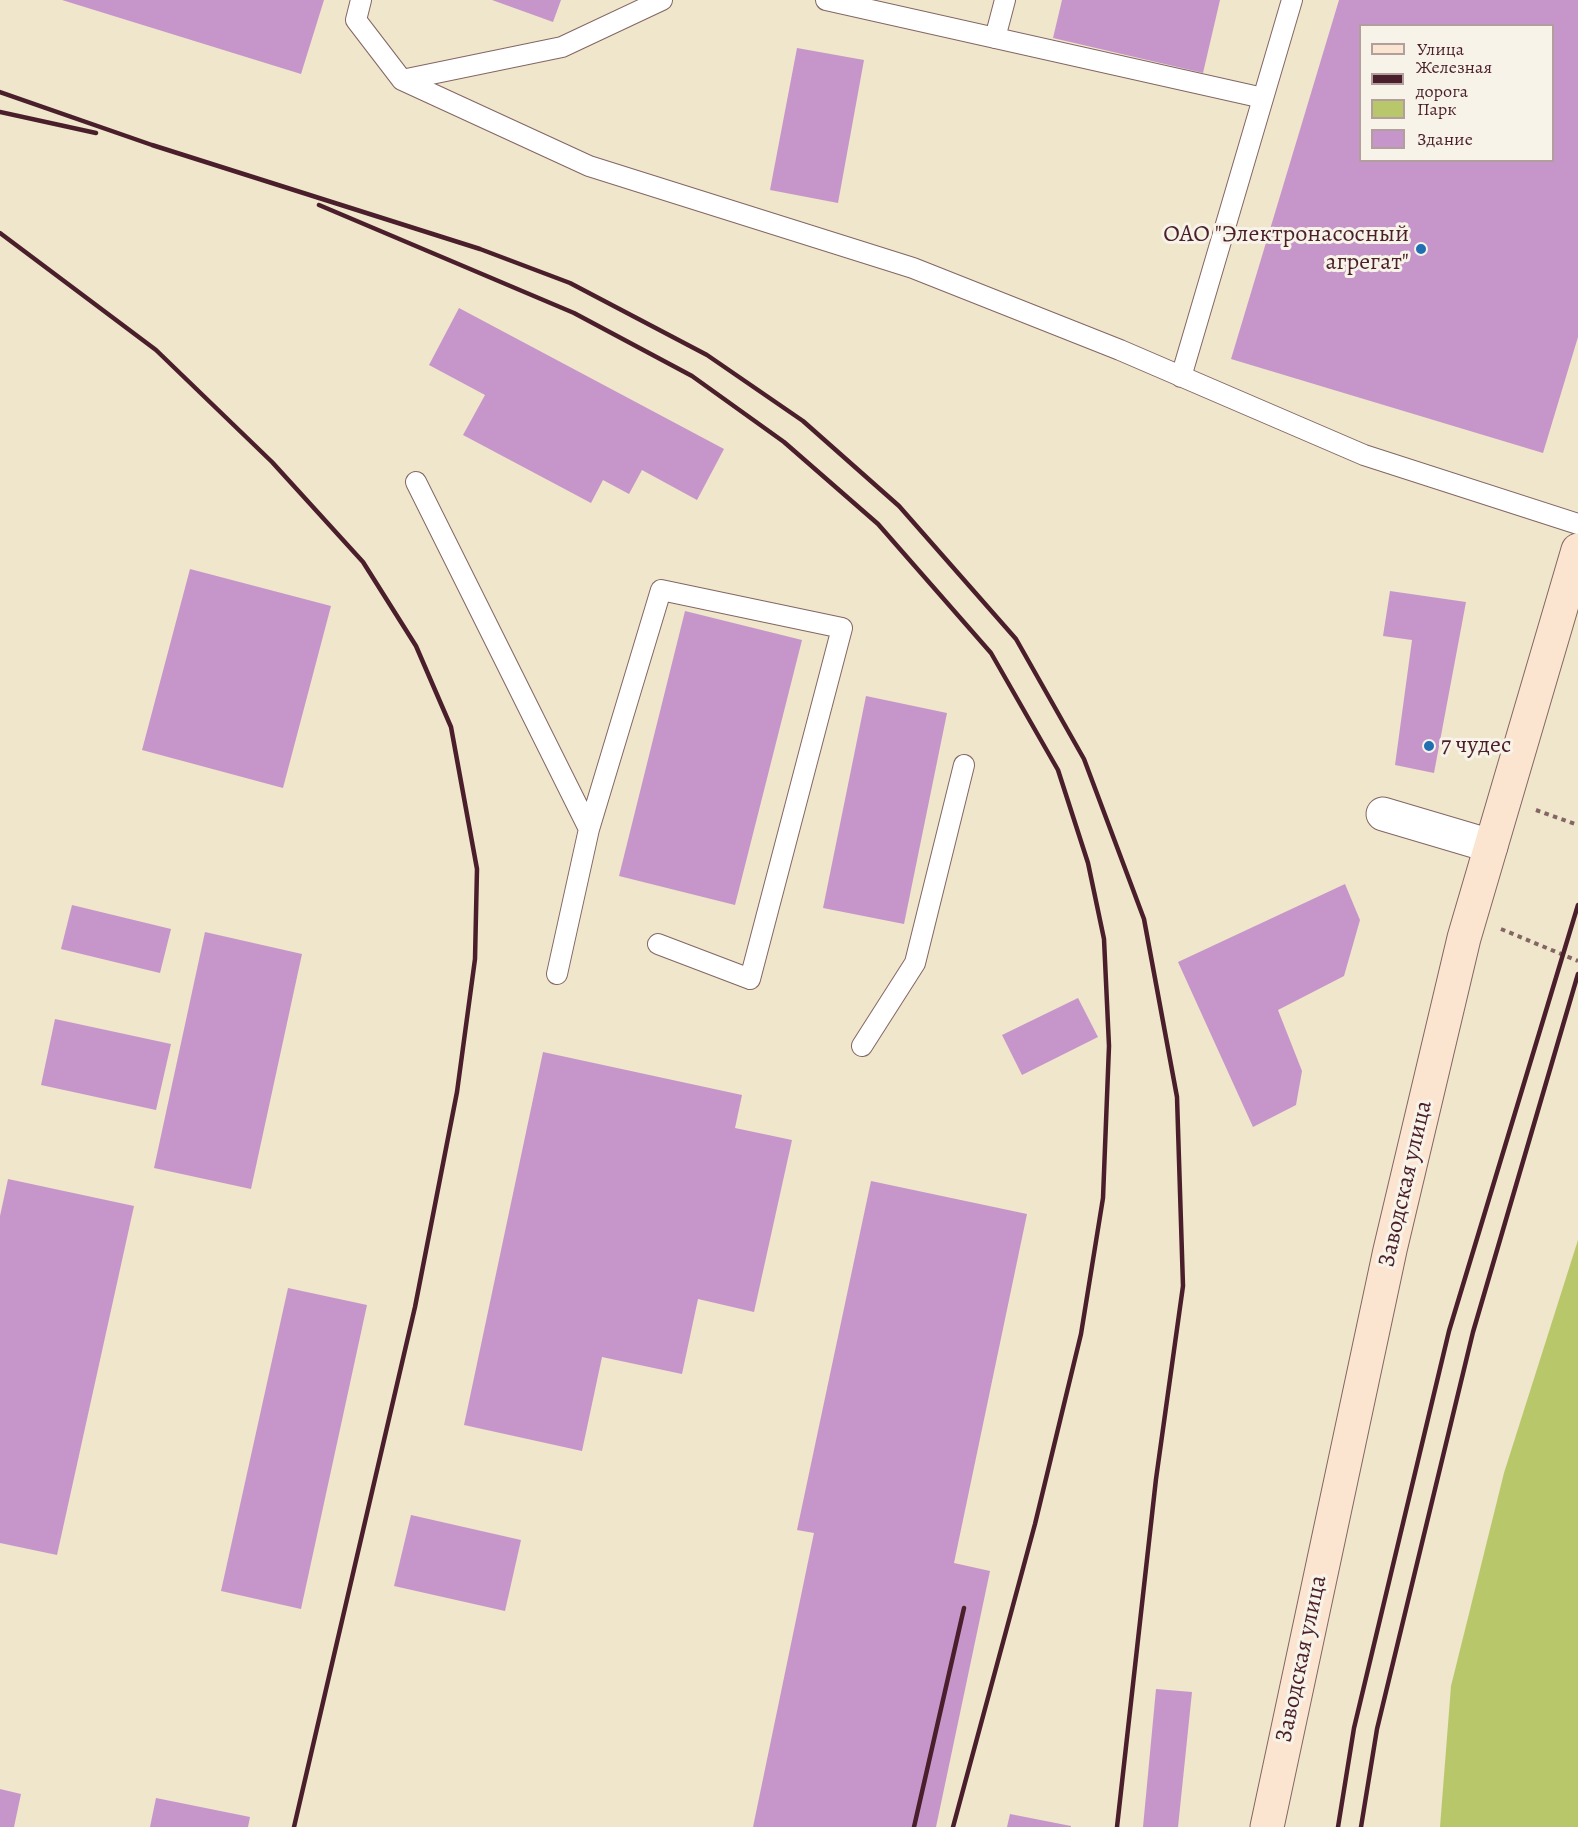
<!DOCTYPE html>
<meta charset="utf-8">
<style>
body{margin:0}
#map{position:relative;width:1578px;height:1827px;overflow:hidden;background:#efe6cb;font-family:Alegreya,serif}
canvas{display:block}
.legend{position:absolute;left:1359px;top:24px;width:195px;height:138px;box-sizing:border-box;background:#f7f3e8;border:2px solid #b29e9c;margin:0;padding:8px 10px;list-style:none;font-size:18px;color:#4a1f2b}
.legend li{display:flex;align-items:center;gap:12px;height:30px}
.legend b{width:30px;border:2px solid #b29e9c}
</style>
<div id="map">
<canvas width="1578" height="1827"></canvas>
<ul class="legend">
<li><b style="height:8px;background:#fce5d0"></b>Улица</li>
<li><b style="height:8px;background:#4a1f2b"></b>Железная дорога</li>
<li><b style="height:16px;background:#b8c76a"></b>Парк</li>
<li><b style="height:16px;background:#c696cb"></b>Здание</li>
</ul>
</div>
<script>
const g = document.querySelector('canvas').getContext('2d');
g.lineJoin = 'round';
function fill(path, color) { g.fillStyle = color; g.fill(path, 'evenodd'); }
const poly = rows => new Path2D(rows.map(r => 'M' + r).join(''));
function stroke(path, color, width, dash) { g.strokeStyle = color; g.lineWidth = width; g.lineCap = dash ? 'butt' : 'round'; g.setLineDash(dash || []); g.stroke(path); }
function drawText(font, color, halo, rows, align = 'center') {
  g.font = font + ' Alegreya,serif'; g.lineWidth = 6; g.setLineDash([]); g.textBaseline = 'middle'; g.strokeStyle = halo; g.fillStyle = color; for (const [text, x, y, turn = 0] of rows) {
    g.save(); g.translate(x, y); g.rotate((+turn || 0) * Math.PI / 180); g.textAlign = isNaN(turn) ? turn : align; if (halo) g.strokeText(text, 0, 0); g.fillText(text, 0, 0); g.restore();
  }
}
const green = poly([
 [1578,1240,1578,1827,1440,1827,1451,1686,1504,1473]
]);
const building = poly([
 [62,0,324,0,301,74],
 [492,0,561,0,553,22],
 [1062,0,1220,0,1203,73,1053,38],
 [1339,0,1578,0,1578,337,1543,453,1231,359],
 [1360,26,1552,26,1552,160,1360,160],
 [797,48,864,60,838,203,770,190],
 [459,308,724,449,697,500,642,470,629,494,603,480,591,503,463,435,485,395,429,365],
 [190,569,331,606,283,788,142,750],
 [1390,591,1466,602,1434,773,1395,765,1412,640,1383,636],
 [685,611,802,640,735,905,619,876],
 [866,696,947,713,904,924,823,908],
 [1345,884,1360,920,1344,976,1278,1010,1302,1071,1296,1105,1253,1127,1178,962],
 [72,905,171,929,160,973,61,949],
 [205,932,302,954,251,1189,154,1168],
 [1078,998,1098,1037,1022,1075,1002,1035],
 [55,1019,171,1044,156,1110,41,1085],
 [543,1052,742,1095,735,1128,792,1140,754,1312,698,1299,682,1374,602,1357,582,1451,464,1425],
 [8,1179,134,1206,57,1555,0,1543,0,1216],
 [871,1181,1027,1214,954,1563,990,1571,936,1827,753,1827,814,1533,797,1530],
 [288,1288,367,1305,301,1609,221,1591],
 [411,1515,521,1540,505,1611,394,1586],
 [1156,1689,1192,1692,1178,1827,1143,1827],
 [0,1789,21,1794,14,1827,0,1827],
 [156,1798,250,1817,248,1827,150,1827],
 [1010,1814,1071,1826,1071,1827,1007,1827]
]);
const path = poly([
 [1536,810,1578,825],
 [1501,929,1578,961]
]);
const lane = poly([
 [361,0,356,20,402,80,589,166,913,268,1120,350,1364,455,1578,524],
 [826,0,1263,98],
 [995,38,1005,0],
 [402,80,562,47,662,0],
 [1181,377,1292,0],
 [416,482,589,829,557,974],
 [589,829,661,590,842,628,750,979,658,944],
 [862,1046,915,963,964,765]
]);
const street = poly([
 [1383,814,1491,846]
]);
const secondary = poly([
 [1267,1827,1390,1250,1464,938,1578,550]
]);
const rail = poly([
 [0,92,152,145,480,249,570,283,707,355,803,421,899,506,1016,639,1084,759,1144,919,1177,1097,1183,1286,1156,1479,1117,1827],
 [0,112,96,133],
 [319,205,574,313,692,376,784,442,878,524,991,653,1058,770,1088,863,1104,939,1109,1046,1103,1198,1081,1334,1035,1524,953,1827],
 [0,233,156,350,272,462,363,562,416,646,451,727,477,869,475,959,457,1092,415,1307,294,1827],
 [914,1827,964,1608],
 [1338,1827,1354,1728,1449,1331,1578,905],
 [1361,1827,1377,1729,1473,1332,1578,974]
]);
const markers = [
 [1421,249,6,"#1f6fb2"],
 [1429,746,6,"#1f6fb2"]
];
const poiNames = [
 ["ОАО \"Электронасосный",1409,235],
 ["агрегат\"",1409,263],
 ["7 чудес",1441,746,"left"]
];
const streetNames = [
 ["Заводская улица",1406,1184,-77],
 ["Заводская улица",1302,1659,-78]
];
fill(green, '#b8c76a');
fill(building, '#c696cb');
stroke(lane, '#846563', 22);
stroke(street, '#846563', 35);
stroke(secondary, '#846563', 35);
stroke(path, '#846563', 4, [4.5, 4.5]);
stroke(lane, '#fff', 20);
stroke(street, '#fff', 33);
stroke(secondary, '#fce5d0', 33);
stroke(rail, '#4a1f2b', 4.5);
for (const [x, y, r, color] of markers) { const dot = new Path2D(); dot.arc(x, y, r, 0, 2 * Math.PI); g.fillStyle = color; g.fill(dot); stroke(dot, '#f7f3e8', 2); }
drawText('24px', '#4a1f2b', '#f7f3e8', poiNames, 'right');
drawText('24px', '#4a1f2b', '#f7f3e8', streetNames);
</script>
